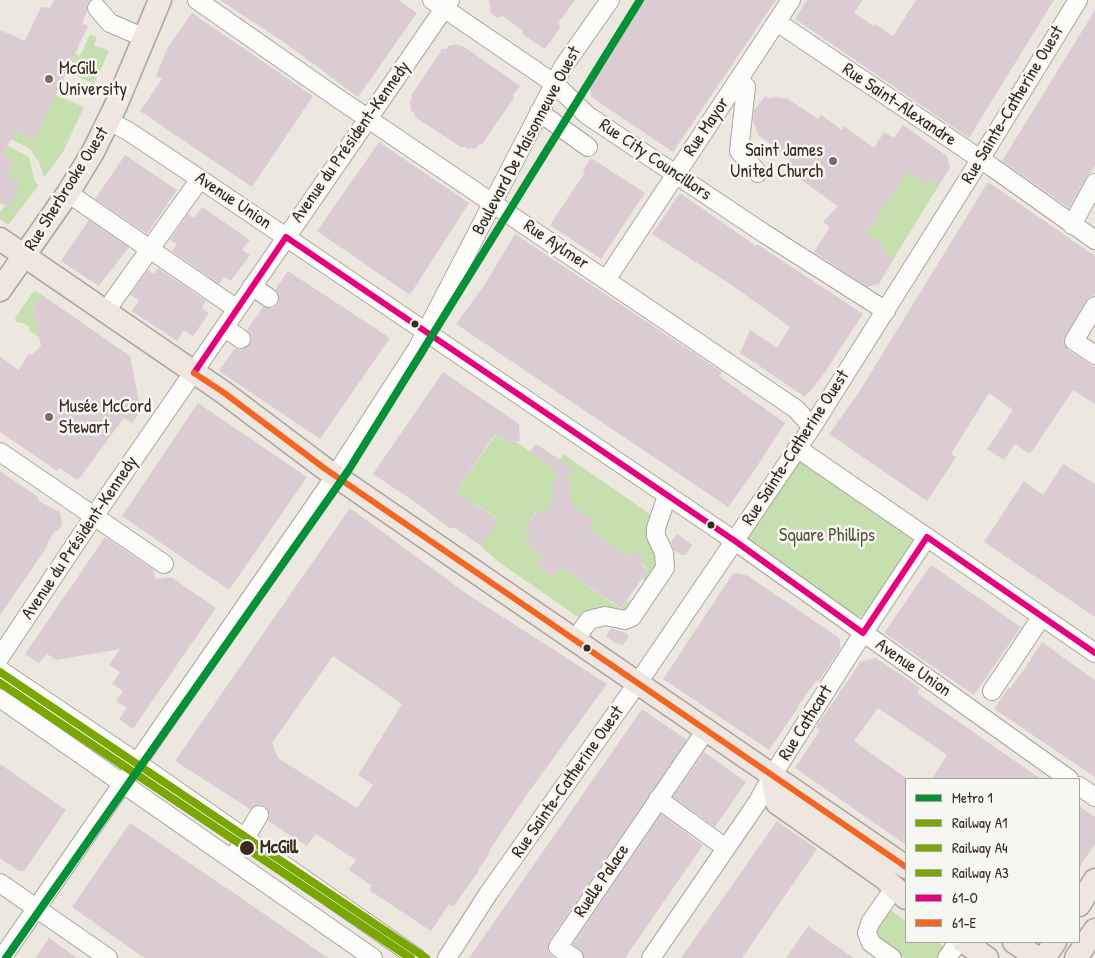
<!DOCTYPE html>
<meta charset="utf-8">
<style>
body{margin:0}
#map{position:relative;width:1095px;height:958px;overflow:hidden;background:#ede8df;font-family:"Patrick Hand",sans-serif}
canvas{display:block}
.legend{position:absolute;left:905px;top:778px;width:175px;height:165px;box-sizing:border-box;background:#f6f6f2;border:1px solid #aba49d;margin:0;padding:6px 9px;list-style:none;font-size:15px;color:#3b2a1e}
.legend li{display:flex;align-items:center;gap:10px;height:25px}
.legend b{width:25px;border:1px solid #aba49d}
</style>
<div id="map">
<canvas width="1095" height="958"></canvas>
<ul class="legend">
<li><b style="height:6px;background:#069037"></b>Metro 1</li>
<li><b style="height:6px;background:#79a704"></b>Railway A1</li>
<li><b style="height:6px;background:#79a704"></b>Railway A4</li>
<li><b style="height:6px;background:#79a704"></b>Railway A3</li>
<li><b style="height:6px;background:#e5007d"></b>61-O</li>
<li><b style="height:6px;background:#f26522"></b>61-E</li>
</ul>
</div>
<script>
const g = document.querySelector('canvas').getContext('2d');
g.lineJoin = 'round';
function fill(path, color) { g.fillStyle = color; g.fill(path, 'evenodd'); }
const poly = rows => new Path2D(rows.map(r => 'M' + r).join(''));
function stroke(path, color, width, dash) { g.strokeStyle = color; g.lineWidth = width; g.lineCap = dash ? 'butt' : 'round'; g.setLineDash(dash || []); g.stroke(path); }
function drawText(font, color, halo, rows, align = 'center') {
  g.font = font + ' "Patrick Hand",sans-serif'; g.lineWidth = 5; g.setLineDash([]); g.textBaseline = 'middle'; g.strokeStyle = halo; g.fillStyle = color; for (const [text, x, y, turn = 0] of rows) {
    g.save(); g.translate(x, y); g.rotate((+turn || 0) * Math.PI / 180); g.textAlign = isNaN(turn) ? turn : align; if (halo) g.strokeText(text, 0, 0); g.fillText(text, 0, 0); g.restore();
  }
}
const green = poly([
 [90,34,97,37,94,45,109,51,94,84,67,71,75,54,80,56],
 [55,95,84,107,62,154,44,177,39,162,30,149,11,139,15,131,35,139],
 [8,146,29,157,35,182,39,185,8,225,0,219,0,212,5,205,7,177,13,162,3,156],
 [909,171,930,179,939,185,894,258,881,249,883,245,866,233],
 [33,292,37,292,42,295,33,308,39,337,30,331,29,327,23,323,16,322,15,318],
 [499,430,500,438,508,442,515,441,554,469,557,480,552,485,559,499,550,506,544,514,537,510,524,529,532,534,525,544,543,556,537,565,554,577,561,567,621,609,626,601,632,603,624,614,597,609,588,611,581,619,496,560,481,546,498,519,474,503,463,517,447,505],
 [563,454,653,516,659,564,646,582,642,578,648,569,640,563,644,557,635,552,630,558,588,529,593,520,576,508,570,515,570,490,569,485,562,474,570,473,570,467,560,460],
 [801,460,914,538,914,542,865,615,858,617,853,615,744,541,793,465],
 [889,909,906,921,906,942,937,942,961,958,905,958,879,940,875,935,876,926]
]);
const building = poly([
 [54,0,90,0,87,4,87,12,82,23,88,26,35,139,15,131,3,156,13,162,7,177,21,183,10,207,0,203,0,30,25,41,41,7,50,8],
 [220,0,398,0,417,13,358,97,285,43],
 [489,0,575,0,559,22,560,28,545,49,523,35,523,31,503,16,498,18,491,13],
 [641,0,776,0,673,152,591,97,589,81],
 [807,0,863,0,854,13,874,26,875,24,893,36,916,0,1054,0,969,138,795,19],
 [1095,10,1095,165,1090,174,1086,178,1069,208,1002,161],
 [192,13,313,96,252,187,140,111,162,79,156,76,168,47],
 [457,44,460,46,463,46,520,86,513,95,514,98,482,144,479,144,477,148,468,149,465,147,461,147,415,117,415,113,411,111,410,102,412,99,411,96,442,49,446,49,448,46],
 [765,96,769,98,776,97,788,99,818,119,821,115,842,130,844,126,874,148,884,132,894,138,903,125,947,156,950,168,939,185,930,179,927,183,909,171,866,233,884,245,881,249,894,258,879,284,867,287,814,252,830,227,823,222,838,206,800,179,803,174,788,163,791,159,758,135,753,121,754,110],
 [379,142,469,203,410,295,317,231],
 [125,155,177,190,147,234,95,199],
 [591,158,645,193,601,259,550,225,585,172,583,171],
 [988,182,1095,256,1095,295,1089,297,1086,301,1065,336,1063,341,1068,350,1089,364,1095,366,1095,404,1073,390,1030,454,1015,444,1004,460,987,449,1013,410,989,393,951,454,956,457,927,501,829,434,859,392],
 [680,193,756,246,757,244,863,314,821,378,805,397,740,353,750,330,777,348,790,327,730,284,652,234],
 [202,207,250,240,242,250,250,255,231,281,224,277,219,284,172,251,177,244,170,240,188,214,194,218],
 [89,220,129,247,99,286,61,261],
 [515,234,722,372,719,376,785,423,754,471,728,507,456,324,485,284],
 [158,268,206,301,202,308,209,313,193,336,184,330,177,341,132,311,139,300,130,295,148,270,154,274],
 [288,271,390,338,320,439,219,371,235,348,241,350,249,345,252,339,250,334,247,330,263,307,273,308,278,304,279,294,275,290],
 [42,295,130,356,141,411,132,423,124,418,78,480,59,468,57,471,0,432,0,357,19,370,28,354,33,354,41,346,33,308],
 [443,372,519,424,520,441,507,442,495,434,456,492,499,520,481,546,455,528,449,528,415,502,373,474],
 [198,403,307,477,229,590,122,516],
 [536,444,577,471,567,473,572,505,594,520,588,529,630,558,635,551,644,558,640,564,648,570,621,608,561,567,554,577,537,565,543,556,525,544,532,534,524,529,538,510,544,514,552,502,552,485,557,480,554,469,530,452],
 [1063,464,1095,484,1095,617,984,542,1024,481,1043,495],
 [0,471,38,497,39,501,60,512,62,525,57,531,54,532,47,544,47,547,0,615],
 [350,508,467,594,607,684,528,793,489,851,489,854,478,870,479,871,453,907,449,904,431,931,369,890,372,886,349,870,356,860,316,834,307,846,268,821,270,815,265,806,259,804,250,809,175,761],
 [333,656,402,704,358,775,373,785,357,808,278,758,272,743],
 [677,534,692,545,686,555,682,555,674,550,671,542],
 [105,537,154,570,155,579,171,577,216,608,133,729,119,719,127,708,116,701,123,691,112,684,120,672,109,665,120,649,57,660,47,654,39,663,25,654],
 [931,565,1021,627,974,695,884,633],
 [738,573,748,576,838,637,840,641,840,649,819,681,817,680,797,707,798,708,769,750,663,679,730,578,733,574],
 [611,628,626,633,629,637,623,645,617,644,606,636],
 [1042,642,1095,680,1095,777,994,709,1009,687,1010,688,1023,671],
 [876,658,920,688,917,693,1041,779,932,779,947,755,878,708,854,741,906,778,906,845,795,768,820,730,816,727,861,661],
 [642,709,687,740,549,941,548,946,548,951,555,958,469,958],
 [704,752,746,782,715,827,673,797],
 [0,764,66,810,24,871,19,871,0,858],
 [1079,806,1095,817,1095,844,1079,868],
 [661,814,703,845,625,958,584,958,580,950,573,944],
 [777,821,817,849,742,958,681,958],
 [130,823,250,904,328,958,144,958,72,907],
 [808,926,835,945,854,958,786,958],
 [49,938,77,958,35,958]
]);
const minor = poly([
 [197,0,336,97,796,409,812,427],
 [432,0,555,84,587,115,765,234,886,311],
 [97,8,110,23,145,38],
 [777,22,992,167,1095,240],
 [739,79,746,87,739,151,758,173],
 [539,112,588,147],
 [109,121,128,131,200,179,735,541,1069,779],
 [68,193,237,309],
 [1072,225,1095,183],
 [606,280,791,0],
 [252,286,269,298],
 [1095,306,1074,341,1095,355],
 [105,312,200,179],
 [225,328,241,339],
 [797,448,1095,653],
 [0,452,164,564],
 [575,640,589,620,605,616,625,620,632,617,665,568,664,553,656,536,656,528,667,496],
 [0,657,86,528,450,0],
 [0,670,126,755,417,958],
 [992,691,1042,616],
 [0,698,373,958],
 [1079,786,1095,797],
 [658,799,726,848],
 [232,860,259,815],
 [0,883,108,958],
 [2,958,331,482,417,349,563,67,610,0],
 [447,958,488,894,646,671,812,427,970,176,1078,0],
 [574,958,558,947,706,730],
 [651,958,757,803,772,776,854,647,927,537],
 [892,958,871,943,867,933,870,923,895,887],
 [947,958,958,942]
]);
const major = poly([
 [0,239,223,392,324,468,906,867],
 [0,290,68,193,93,152,116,105,160,0],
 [772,776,777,803,884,878,906,898],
 [1079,905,1095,880],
 [964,942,987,958],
 [1014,942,1037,958],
 [1044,958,1055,942],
 [1076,958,1095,930]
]);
const bus1 = poly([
 [194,373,286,237,735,541,863,633,927,537,1095,653]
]);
const bus2 = poly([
 [194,373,223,392,324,468,906,867]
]);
const rail1 = poly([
 [0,683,411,958]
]);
const rail2 = poly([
 [0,672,426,958]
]);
const rail3 = poly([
 [0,683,410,958]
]);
const metro1 = poly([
 [6,958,348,471,640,0]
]);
const markers = [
 [49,79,5,"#796c62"],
 [833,161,5,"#796c62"],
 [415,324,4.5,"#3b2a1e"],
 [49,417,5,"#796c62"],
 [711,525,4.5,"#3b2a1e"],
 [587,648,4.5,"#3b2a1e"],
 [247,848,8,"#3b2a1e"]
];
const poiNames = [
 ["McGill",59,69],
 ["University",59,90],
 ["Saint James",823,151,"right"],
 ["United Church",823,172,"right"],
 ["Musée McCord",59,407],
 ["Stewart",59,428]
];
const streetNames = [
 ["Rue Saint-Alexandre",899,105,34],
 ["Rue Sainte-Catherine Ouest",1013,105,-59],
 ["Rue Mayor",707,127,-56],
 ["Boulevard De Maisonneuve Ouest",527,141,-62],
 ["Avenue du Président-Kennedy",351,142,-55],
 ["Rue City Councillors",655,160,34],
 ["Rue Sherbrooke Ouest",67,189,-58],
 ["Avenue Union",233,201,34],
 ["Rue Aylmer",556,245,34],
 ["Rue Sainte-Catherine Ouest",796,448,-57],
 ["Avenue du Président-Kennedy",80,538,-56],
 ["Avenue Union",913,668,35],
 ["Rue Cathcart",806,723,-58],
 ["Rue Sainte-Catherine Ouest",568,782,-55],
 ["Ruelle Palace",602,881,-56]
];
const parkNames = [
 ["Square Phillips",827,536]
];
const stopNames = [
 ["McGill",260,848]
];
fill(green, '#c6dfae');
fill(building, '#dbccd3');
stroke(minor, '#a9a49e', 20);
stroke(major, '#a9a49e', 25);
stroke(minor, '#fcfcfa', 18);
stroke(major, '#eee6df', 22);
stroke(bus1, '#e5007d', 6);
stroke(bus2, '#f26522', 6);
stroke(rail1, '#79a704', 8);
stroke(rail2, '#79a704', 8);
stroke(rail3, '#79a704', 8);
stroke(metro1, '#069037', 8);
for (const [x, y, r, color] of markers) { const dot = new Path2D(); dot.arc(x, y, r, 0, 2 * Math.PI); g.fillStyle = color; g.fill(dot); stroke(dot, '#f6f6f2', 2); }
drawText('18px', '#3b2a1e', '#f6f6f2', poiNames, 'left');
drawText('18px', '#3b2a1e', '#f6f6f2', streetNames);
drawText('18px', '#565538', '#f6f6f2', parkNames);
drawText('bold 18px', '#3b2a1e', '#f6f6f2', stopNames, 'left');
</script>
